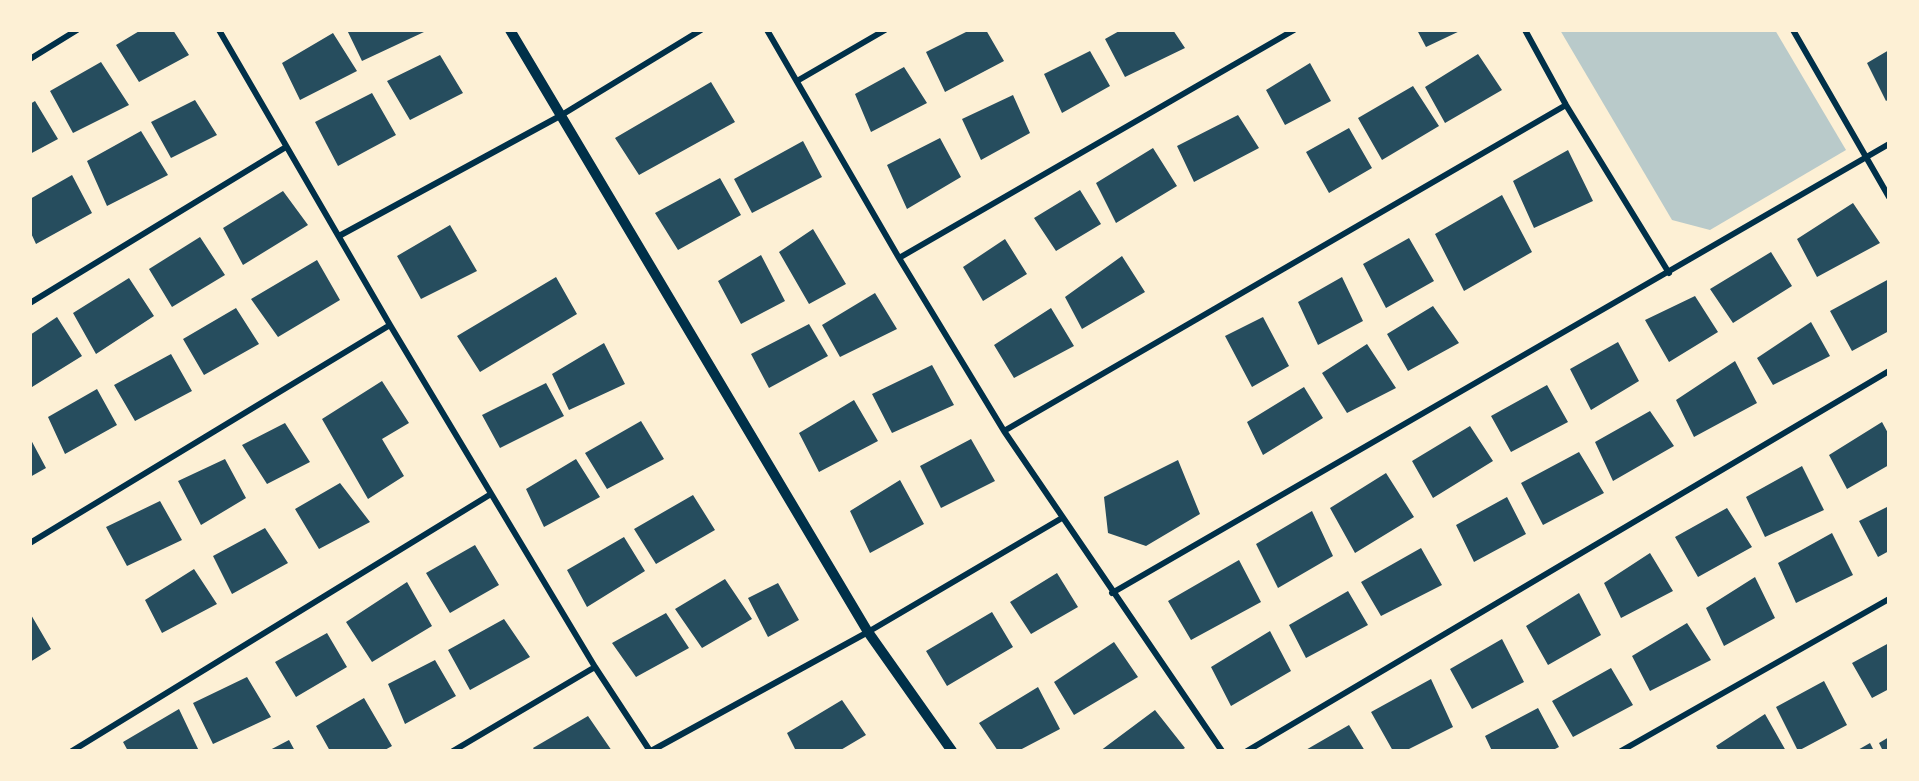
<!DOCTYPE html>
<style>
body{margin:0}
#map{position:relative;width:1919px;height:781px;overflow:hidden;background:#fdf0d5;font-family:"Roboto Condensed",sans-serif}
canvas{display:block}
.frame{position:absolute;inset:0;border:32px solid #fdf0d5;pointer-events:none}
</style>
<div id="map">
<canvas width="1919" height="781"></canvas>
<div class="frame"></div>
</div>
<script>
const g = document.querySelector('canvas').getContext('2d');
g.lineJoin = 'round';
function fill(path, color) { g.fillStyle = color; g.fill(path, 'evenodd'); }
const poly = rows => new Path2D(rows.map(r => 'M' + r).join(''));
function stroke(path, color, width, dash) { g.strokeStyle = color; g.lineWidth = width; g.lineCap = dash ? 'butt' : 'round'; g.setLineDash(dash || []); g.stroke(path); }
const green = poly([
 [1560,30,1775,30,1846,150,1710,230,1672,220]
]);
const building = poly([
 [141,30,173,30,189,55,139,82,116,45],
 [347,30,423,30,424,32,362,61],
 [970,30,986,30,1004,61,945,92,926,52],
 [1121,30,1173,30,1185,48,1125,77,1105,39],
 [1417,30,1462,30,1426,47],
 [333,33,357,71,300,100,282,63],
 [1889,50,1889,99,1886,101,1867,63],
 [1090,51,1110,86,1062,113,1044,74],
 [1478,54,1502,90,1445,123,1425,87],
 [440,55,463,93,410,120,387,81],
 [101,62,129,105,73,133,50,91],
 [1310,63,1331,101,1285,125,1266,90],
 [904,67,927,103,871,132,855,94],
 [711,82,735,122,639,175,615,138],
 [1413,86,1439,126,1382,160,1358,118],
 [372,93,396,135,338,166,315,122],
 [1013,95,1030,133,981,160,962,119],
 [195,100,217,135,171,158,151,122],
 [35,101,58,139,30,154,30,104],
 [1238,115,1259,148,1194,182,1177,146],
 [1349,128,1372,168,1329,193,1306,152],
 [141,131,168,175,107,206,87,161],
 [940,138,961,177,907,209,887,165],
 [803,141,822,177,752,213,734,179],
 [1153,148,1177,186,1116,223,1096,183],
 [1568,150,1593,201,1534,228,1513,181],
 [72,175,92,213,36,244,30,231,30,199],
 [720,178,741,215,678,250,655,213],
 [1080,190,1101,224,1056,251,1034,218],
 [283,191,308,225,243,265,223,228],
 [1502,195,1532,252,1464,291,1435,234],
 [1853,203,1880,243,1817,277,1797,239],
 [450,225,477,271,421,299,397,256],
 [813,229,846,284,809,304,779,252],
 [200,237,225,275,172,307,149,269],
 [1409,238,1434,281,1386,308,1363,264],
 [1005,239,1027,274,983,301,963,267],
 [1771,252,1792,286,1733,323,1710,289],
 [761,255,785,301,741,324,718,281],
 [1122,256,1145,292,1082,329,1065,297],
 [317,260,340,300,278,337,251,299],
 [556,277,577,314,480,372,457,336],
 [1342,277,1363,321,1318,345,1298,302],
 [129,278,154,316,96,354,73,313],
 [1889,279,1889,331,1852,351,1830,311],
 [875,293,897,329,840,357,822,325],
 [1695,296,1718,332,1669,362,1645,320],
 [1433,306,1459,343,1408,371,1387,334],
 [236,308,259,344,204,375,183,339],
 [1051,308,1074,346,1014,378,994,345],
 [57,317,82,356,32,387,30,335],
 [1263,317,1289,366,1252,387,1225,336],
 [1811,322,1830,356,1773,385,1757,358],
 [809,324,828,356,769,388,751,354],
 [1618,342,1639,381,1591,410,1570,369],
 [604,343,625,384,569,410,552,374],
 [1367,344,1396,388,1347,413,1322,373],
 [171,354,192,391,135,421,114,385],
 [1735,361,1757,403,1694,437,1676,400],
 [932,365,954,405,892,433,872,394],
 [382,381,409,423,382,439,404,476,368,499,322,419],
 [546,383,564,416,500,448,482,415],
 [1547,385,1568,422,1511,452,1491,416],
 [1304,387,1323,418,1263,455,1247,422],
 [97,389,117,425,65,454,48,417],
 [854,400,878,441,819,472,799,433],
 [1650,411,1674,446,1613,481,1595,442],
 [641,421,664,459,607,489,585,453],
 [1882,422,1889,435,1889,465,1847,489,1829,455],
 [285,423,310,462,267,484,242,445],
 [1470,426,1493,461,1433,498,1412,461],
 [30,438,46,468,30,477],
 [971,439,995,481,941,508,920,466],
 [1579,452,1604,493,1543,525,1521,483],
 [225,459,246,498,201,525,178,481],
 [576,459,600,497,544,527,526,489],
 [1178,460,1200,514,1146,546,1108,533,1104,497],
 [1802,466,1824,510,1765,537,1746,497],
 [1386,473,1414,517,1355,553,1330,508],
 [900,480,924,524,870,553,850,511],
 [340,483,370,522,319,549,295,509],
 [693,495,715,530,656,564,634,529],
 [1507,497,1526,534,1474,562,1456,525],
 [160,501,182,540,127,566,106,527],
 [1889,506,1889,551,1878,557,1859,521],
 [1727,508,1752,547,1698,577,1675,537],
 [1312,511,1333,556,1278,588,1256,544],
 [265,528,288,563,232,594,213,556],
 [1832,533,1853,575,1796,603,1778,563],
 [624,537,645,571,587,607,567,570],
 [475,545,499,585,450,613,426,573],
 [1421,548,1442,585,1381,616,1361,582],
 [1650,553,1673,591,1621,618,1604,583],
 [1239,560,1261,602,1191,640,1168,601],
 [194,569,217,604,162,633,145,600],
 [1057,573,1078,607,1031,634,1010,602],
 [1755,577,1775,618,1724,646,1706,608],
 [725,579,752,619,702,648,675,609],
 [407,582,432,626,372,662,346,622],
 [778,583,799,620,768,637,748,598],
 [1348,591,1368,625,1306,658,1289,625],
 [1579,593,1601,635,1548,665,1526,626],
 [992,612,1013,647,947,686,926,651],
 [30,613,51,649,30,662],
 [666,613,689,648,636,677,612,643],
 [504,619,530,657,470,690,448,650],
 [1687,623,1711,660,1650,691,1632,656],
 [1270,631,1291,671,1231,706,1211,667],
 [327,633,347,667,296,697,275,662],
 [1502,639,1524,682,1472,709,1450,669],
 [1114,642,1138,677,1074,715,1054,682],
 [1889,643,1889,689,1872,698,1852,663],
 [435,660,456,696,405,724,388,684],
 [1611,668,1633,705,1573,737,1552,701],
 [247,677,271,717,213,744,193,703],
 [1431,679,1453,727,1405,751,1393,751,1371,712],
 [1824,681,1847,725,1798,751,1776,707],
 [1038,687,1060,729,1018,751,998,751,979,723],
 [364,698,392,746,383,751,330,751,316,726],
 [842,700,866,735,839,751,796,751,787,733],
 [1538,708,1559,747,1551,751,1492,751,1485,736],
 [179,709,199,751,128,751,123,742],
 [1155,710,1185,748,1180,751,1100,751],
 [1765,714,1786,751,1719,751,1716,746],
 [588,716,612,751,535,751,533,748],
 [1349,725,1365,751,1304,751],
 [1889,737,1889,751,1883,751,1879,743],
 [289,740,295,751,268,751],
 [1870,743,1874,751,1856,751]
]);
const minor = poly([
 [219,30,390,325,595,667,650,751],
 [767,30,899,258,1004,431,1222,751],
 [1525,30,1566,105,1669,273],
 [1793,30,1889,197],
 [30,59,77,30],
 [797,81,885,30],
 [339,236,560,116,701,30],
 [899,258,1294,30],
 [30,303,286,147],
 [1004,431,1566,105],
 [30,543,390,325],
 [1112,593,1889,144],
 [72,751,491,494],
 [453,751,595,667],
 [651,751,868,632,1062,518],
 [1247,751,1889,371],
 [1621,751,1889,599]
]);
const tertiary = poly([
 [510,30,868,632,952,751]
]);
fill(green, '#b9caca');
fill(building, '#264d5e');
stroke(minor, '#003049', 6);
stroke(tertiary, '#003049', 10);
</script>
